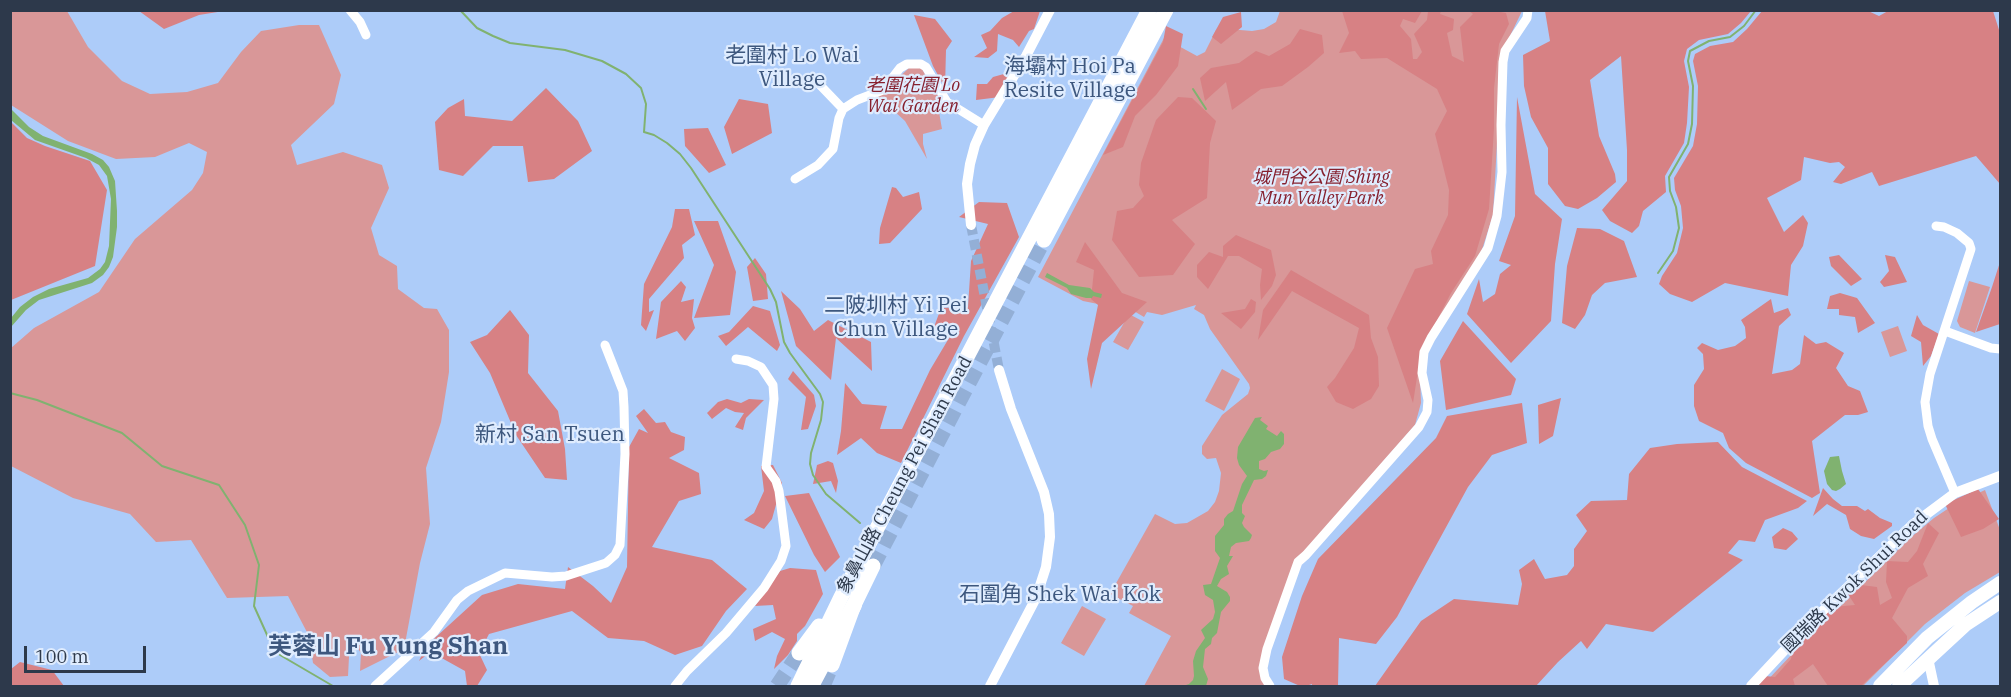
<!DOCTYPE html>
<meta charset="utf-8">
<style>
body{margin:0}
#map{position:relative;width:2011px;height:697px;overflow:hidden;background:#adccf9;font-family:"IBM Plex Serif",serif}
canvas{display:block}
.frame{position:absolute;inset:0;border:12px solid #2d394b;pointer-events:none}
.scale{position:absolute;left:24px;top:646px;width:122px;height:27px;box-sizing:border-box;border:3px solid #2d394b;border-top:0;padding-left:8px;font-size:18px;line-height:21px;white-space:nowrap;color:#2d394b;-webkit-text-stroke:4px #dfecfe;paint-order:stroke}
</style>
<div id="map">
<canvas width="2011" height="697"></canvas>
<div class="frame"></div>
<div class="scale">100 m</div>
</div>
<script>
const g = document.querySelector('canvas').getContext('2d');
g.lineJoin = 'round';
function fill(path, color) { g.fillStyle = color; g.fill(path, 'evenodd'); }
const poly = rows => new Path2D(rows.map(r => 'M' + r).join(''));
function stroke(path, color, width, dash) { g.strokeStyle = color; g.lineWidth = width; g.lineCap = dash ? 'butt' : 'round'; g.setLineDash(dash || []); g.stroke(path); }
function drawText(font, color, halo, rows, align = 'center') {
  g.font = font + ' "IBM Plex Serif","Noto Sans TC",serif'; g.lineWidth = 4.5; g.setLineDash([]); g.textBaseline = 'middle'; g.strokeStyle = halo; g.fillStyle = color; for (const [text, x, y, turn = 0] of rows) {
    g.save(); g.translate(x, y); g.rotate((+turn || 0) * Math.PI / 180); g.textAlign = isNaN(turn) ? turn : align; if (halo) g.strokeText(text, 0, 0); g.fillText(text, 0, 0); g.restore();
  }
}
const green = poly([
 [10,11,67,11,88,47,122,81,150,94,187,92,218,83,241,52,261,31,299,25,319,25,341,75,334,104,291,145,297,165,343,152,382,165,389,188,371,228,379,255,397,266,398,289,424,308,437,309,449,330,449,372,441,422,426,468,430,524,420,563,404,649,360,671,361,653,350,638,348,676,330,677,313,663,309,636,288,596,227,598,191,540,156,542,130,514,73,498,11,466,11,348,34,328,99,292,135,239,192,190,203,173,207,152,189,143,155,157,116,159,68,141,11,105],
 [1280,11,1522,11,1499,59,1498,125,1493,215,1480,256,1419,349,1421,403,1415,425,1304,552,1261,669,1266,686,1144,686,1171,636,1129,613,1133,606,1110,594,1155,514,1175,524,1187,523,1208,511,1215,502,1219,491,1221,473,1216,458,1207,459,1202,454,1202,446,1222,415,1248,394,1250,388,1249,384,1210,329,1204,315,1194,309,1196,305,1162,315,1147,312,1144,317,1122,304,1098,304,1083,301,1038,277,1164,38,1197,56,1205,52,1216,30,1228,29,1252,31,1264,29,1276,22],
 [920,66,943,103,939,112,942,129,923,134,923,144,927,159,905,121,893,110,873,100,889,90,897,79,909,68],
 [1969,281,1990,287,1975,333,1960,327,1957,321],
 [1129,314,1144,322,1128,350,1113,342],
 [1898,326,1907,351,1890,357,1881,332],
 [1222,369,1240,379,1224,411,1205,401],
 [1985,490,2000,530,2000,572,1965,593,1925,624,1863,686,1762,686,1795,651,1910,538,1934,518,1955,504],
 [1082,606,1106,619,1084,656,1061,643]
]);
const forest = poly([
 [1866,10,1879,16,1888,11,1993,11,2000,33,2000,184,1976,156,1879,186,1872,172,1841,184,1833,182,1845,167,1839,162,1830,163,1804,157,1801,180,1767,198,1784,232,1803,215,1808,223,1803,246,1791,265,1788,296,1725,283,1692,302,1670,294,1659,284,1662,276,1677,253,1683,228,1681,206,1675,190,1674,178,1693,146,1697,124,1698,86,1693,61,1695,54,1710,46,1733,42,1747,29,1762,11],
 [139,11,224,11,199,15,164,29],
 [1014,11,1040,11,1034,29,1029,31,1019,47,1013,40,998,34,997,51,988,58,974,57,987,48,981,35,990,31,1002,18],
 [1342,11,1422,11,1415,23,1403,19,1400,26,1411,39,1413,59,1417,59,1422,52,1414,34,1427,20,1428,11,1441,11,1440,14,1454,19,1453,30,1447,33,1452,56,1464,62,1460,27,1473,14,1469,11,1495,11,1506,13,1509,24,1499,44,1494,88,1494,128,1489,209,1475,256,1451,293,1421,351,1413,403,1387,328,1415,269,1433,264,1431,251,1448,215,1449,190,1435,134,1447,111,1437,89,1387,58,1361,59,1355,51,1339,53,1349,33],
 [1545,11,1751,11,1741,23,1728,34,1699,40,1687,49,1684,61,1689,87,1687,123,1684,143,1665,176,1666,192,1643,211,1639,226,1632,233,1610,221,1602,210,1627,181,1627,150,1621,56,1590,80,1599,136,1615,174,1616,182,1597,198,1578,209,1565,206,1548,184,1548,148,1531,117,1524,86,1523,55,1550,41],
 [1241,12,1242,27,1221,44,1212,37,1223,17],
 [914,15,935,19,952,41,946,50,945,88,933,66],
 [1166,26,1183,34,1178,66,1156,95,1135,116,1123,147,1103,155,1163,42],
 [1300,29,1322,35,1324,53,1308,67,1282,86,1261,89,1232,110,1226,82,1205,101,1200,78,1211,68,1239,63,1256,51,1269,56,1290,44],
 [1011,72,1000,97,976,100,977,84,987,84,993,77],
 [546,88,578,121,592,151,554,179,528,182,523,146,493,146,463,176,439,170,435,122,448,108,464,99,465,116,512,121],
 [1178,97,1192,98,1216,121,1210,143,1207,198,1172,220,1195,244,1173,275,1139,277,1112,240,1117,211,1133,208,1144,196,1139,185,1141,163,1156,120],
 [1517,97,1535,194,1562,219,1555,264,1551,321,1511,363,1467,314,1479,279,1483,302,1495,294,1500,274,1511,265,1499,261,1515,216],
 [739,99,768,104,772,133,732,154,724,127],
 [11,122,27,138,45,146,90,161,107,190,95,266,11,300],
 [708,128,726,165,709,173,685,146,684,129],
 [892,187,896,188,903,197,919,192,922,209,890,243,879,244,880,228],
 [979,202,1007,203,1019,237,964,336,901,463,877,453,861,438,837,455,841,431,845,383,862,404,887,406,880,429,902,429,930,370,952,333,934,327,941,308,968,307,971,261,988,224,959,217],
 [675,209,689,209,695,235,682,245,684,258,649,299,649,312,654,310,646,331,641,325,644,284,672,227],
 [694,221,718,221,736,272,730,315,694,318,714,265],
 [1577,228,1600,229,1624,241,1637,277,1605,283,1592,295,1585,315,1575,329,1562,323,1567,266],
 [1236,235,1271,250,1276,275,1272,286,1261,300,1260,285,1262,269,1239,256,1228,256,1208,289,1197,277,1197,265,1209,252,1223,257,1223,246],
 [1085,242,1122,293,1147,302,1102,343,1091,389,1087,359,1098,305,1091,299,1094,270,1076,262],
 [1839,255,1862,279,1851,286,1831,266,1829,257],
 [1885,255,1895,257,1907,282,1884,287,1880,282,1889,271],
 [755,258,766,274,768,299,753,301,747,267],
 [2000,262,2000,324,1976,332,1992,287],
 [1291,270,1369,315,1371,338,1378,357,1379,386,1371,399,1353,409,1336,402,1327,387,1335,378,1354,348,1359,328,1292,291,1258,340,1263,310],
 [681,281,686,287,681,302,694,299,692,318,695,328,685,341,677,331,656,339,661,302],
 [781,291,800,309,814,331,828,320,871,342,872,371,836,338,831,380,796,346],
 [1840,293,1857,298,1875,323,1858,333,1855,317,1839,315,1839,309,1827,309,1830,296],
 [1251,299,1256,302,1255,312,1241,329,1221,313,1245,309],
 [1771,299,1774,313,1788,308,1791,315,1779,326,1772,374,1792,370,1800,364,1804,335,1816,344,1826,342,1844,353,1836,368,1848,386,1860,391,1868,412,1858,415,1845,415,1812,441,1820,493,1812,498,1746,463,1729,448,1723,433,1699,421,1694,406,1694,385,1704,369,1703,354,1697,348,1702,343,1718,350,1735,346,1746,338,1745,327,1741,320],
 [753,306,770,311,780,345,777,351,748,327,726,346,718,336,729,332],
 [510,310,529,335,528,373,558,411,565,449,567,480,545,478,516,435,490,373,470,342,487,335],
 [1917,315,1923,325,1939,334,1931,356,1923,366,1921,342,1911,336],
 [1463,321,1516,379,1511,395,1446,410,1440,361],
 [793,371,814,395,816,406,808,429,801,430,806,397,788,379],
 [1561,398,1553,436,1539,444,1538,405],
 [727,399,741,403,749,399,764,400,746,418,743,430,735,427,744,413,735,412,726,408,712,419,707,413,718,402],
 [1522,403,1527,443,1492,455,1468,487,1397,617,1376,644,1339,638,1338,686,1312,686,1312,684,1306,686,1300,686,1284,679,1282,657,1302,596,1318,559,1436,438,1447,416],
 [644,409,656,423,665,422,671,432,685,437,684,450,669,458,699,473,701,494,679,501,652,547,712,560,747,589,726,611,702,646,675,655,644,641,608,638,572,611,489,634,479,653,487,670,477,686,467,686,465,671,438,656,429,653,419,661,426,646,482,595,518,584,565,589,568,567,593,586,611,603,627,567,629,447,639,429,648,433,636,416],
 [1718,442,1742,467,1807,501,1798,508,1765,520,1755,542,1739,540,1728,553,1743,560,1653,632,1606,624,1587,649,1581,641,1558,662,1536,686,1375,686,1421,621,1454,599,1518,605,1522,584,1519,570,1534,559,1545,579,1567,575,1574,566,1574,549,1587,531,1576,515,1591,501,1627,500,1629,474,1650,448,1677,444],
 [828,461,833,463,838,481,836,493,831,481,813,484,817,465],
 [773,465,782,483,772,519,764,529,744,520,754,513,764,491,761,466],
 [1823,488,1833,499,1842,506,1857,506,1865,511,1868,509,1880,518,1892,523,1892,526,1874,539,1861,536,1850,529,1846,515,1827,504,1813,516],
 [1978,489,1999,519,1983,529,1961,537,1945,504],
 [809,493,840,557,825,572,814,555,785,496],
 [1928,523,1939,533,1923,564,1928,576,1908,588,1892,618,1907,636,1907,643,1861,686,1828,686,1813,664,1793,679,1795,686,1745,686,1755,675,1775,677,1791,659,1792,653,1802,637,1833,607,1855,605,1846,591,1853,584,1877,587,1880,605,1892,598,1886,582,1887,561,1908,562,1917,551],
 [1783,528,1792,532,1798,539,1786,550,1774,548,1772,537],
 [790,568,816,570,823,594,805,626,797,634,797,641,788,655,774,669,777,656,785,639,772,632,755,641,753,629,776,619,773,605,755,606,780,571],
 [20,662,52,670,64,686,11,686,11,669]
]);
const water = poly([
 [11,109,29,127,43,136,92,154,103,160,109,167,115,181,117,211,117,227,113,257,109,267,103,275,92,283,39,300,26,310,11,327,11,318,20,307,33,297,49,289,88,278,100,269,105,262,109,246,111,199,107,176,99,165,86,158,35,140,11,120],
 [1047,273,1069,285,1090,288,1094,292,1102,294,1101,298,1093,296,1092,298,1086,298,1071,294,1067,288,1045,277],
 [1262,417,1260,420,1268,426,1266,429,1277,436,1281,431,1284,434,1284,444,1280,449,1271,452,1265,459,1259,461,1259,469,1264,471,1268,470,1266,476,1262,479,1254,480,1242,505,1242,513,1245,516,1242,523,1244,527,1252,535,1251,538,1249,541,1236,543,1231,547,1229,556,1233,556,1227,566,1229,574,1221,579,1217,586,1227,592,1230,597,1230,601,1221,612,1217,633,1212,638,1211,644,1205,649,1203,667,1208,679,1206,686,1183,686,1189,684,1193,680,1194,676,1193,661,1196,651,1205,638,1201,630,1213,619,1215,612,1213,600,1205,595,1203,585,1211,584,1220,558,1215,551,1215,536,1224,525,1224,519,1228,514,1233,511,1242,484,1247,476,1239,465,1237,458,1238,447,1255,418],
 [1839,456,1842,471,1846,484,1840,489,1836,491,1832,490,1827,484,1824,471,1830,457]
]);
const stream = poly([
 [460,10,477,28,493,36,510,43,565,50,602,61,626,74,641,88,646,104,644,132,654,135,667,143,680,154,691,168,770,289,776,302,784,342,790,353,820,394,823,402,821,420,811,453,810,464,813,475,826,494,860,523],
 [1193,89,1206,109],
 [1658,273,1673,251,1679,228,1676,207,1670,191,1669,177,1688,144,1692,124,1693,86,1688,61,1690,51,1709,41,1730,37,1744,26,1756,10],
 [10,393,37,400,122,433,162,466,219,485,245,525,259,565,254,606,268,637,280,655,333,686]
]);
const tertiaryTunnel = poly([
 [971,225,999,370]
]);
const trunkTunnel = poly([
 [873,566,1044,240],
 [777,686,799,653],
 [823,686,832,665]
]);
const minor = poly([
 [350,10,360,22,366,35],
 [819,84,843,109],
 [795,179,818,165,833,149,839,118,843,109,857,100,883,90,900,68,907,64,921,64,926,67,947,102,984,125],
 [1936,226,1944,227,1957,233,1969,243,1971,249,1930,374,1925,402,1928,426,1932,439,1955,493],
 [1945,331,1991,348,2000,349],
 [375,686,434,632,457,600,468,591,505,573,552,577,566,576,606,563,615,555,620,545,625,454,624,407,623,391,605,345],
 [675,686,687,671,726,633,764,588,781,561,786,546,779,491,776,481,766,467,774,399,773,385,761,367,748,361,736,359],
 [1270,686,1265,678,1263,668,1267,649,1298,562,1306,555,1419,427,1427,412,1428,400,1422,373,1424,352,1431,338,1488,248,1497,216,1502,172,1501,125,1503,62,1505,51,1527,18,1528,10]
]);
const tertiary = poly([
 [971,225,967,184,970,164,975,145,984,125,1026,56,1050,10],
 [1928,658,1934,686],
 [990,686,1036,598,1046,567,1050,537,1049,514,1044,492,1011,409,999,370],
 [1751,686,1809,624,1912,525,1955,493,2000,476]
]);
const primary = poly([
 [1880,686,1927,638,1972,602,2000,583],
 [1899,686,1965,625,2000,602]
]);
const trunk = poly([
 [1044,240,1166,10],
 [799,653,819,626],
 [832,665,854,605,873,566],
 [798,686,841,597,1149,10]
]);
const motorway = poly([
 [811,686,854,605]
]);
const parkNames = [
 ["老圍花園 Lo",913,86],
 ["Wai Garden",913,107],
 ["城門谷公園 Shing",1321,178],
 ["Mun Valley Park",1321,199]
];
const streetNames = [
 ["象鼻山路 Cheung Pei Shan Road",905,475,-62],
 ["國瑞路 Kwok Shui Road",1855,582,-44]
];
const quarterNames = [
 ["老圍村 Lo Wai",792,56],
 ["Village",792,80],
 ["海壩村 Hoi Pa",1070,67],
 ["Resite Village",1070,91],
 ["二陂圳村 Yi Pei",896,306],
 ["Chun Village",896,330],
 ["新村 San Tsuen",550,435],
 ["石圍角 Shek Wai Kok",1060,595]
];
const districtNames = [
 ["芙蓉山 Fu Yung Shan",388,647]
];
fill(green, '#d99798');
fill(forest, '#d78184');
fill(water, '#80b270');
stroke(stream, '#80b270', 2);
stroke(tertiaryTunnel, '#93afd6', 10, [10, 5]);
stroke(trunkTunnel, '#93afd6', 15, [15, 8]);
stroke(minor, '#fff', 9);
stroke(tertiary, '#fff', 10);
stroke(primary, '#fff', 14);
stroke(trunk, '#fff', 15);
stroke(motorway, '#fff', 16);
drawText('italic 18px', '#86202e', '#dfecfe', parkNames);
drawText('18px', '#2d394b', '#dfecfe', streetNames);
drawText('21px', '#3d577e', '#dfecfe', quarterNames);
drawText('bold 24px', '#3d577e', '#dfecfe', districtNames);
</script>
